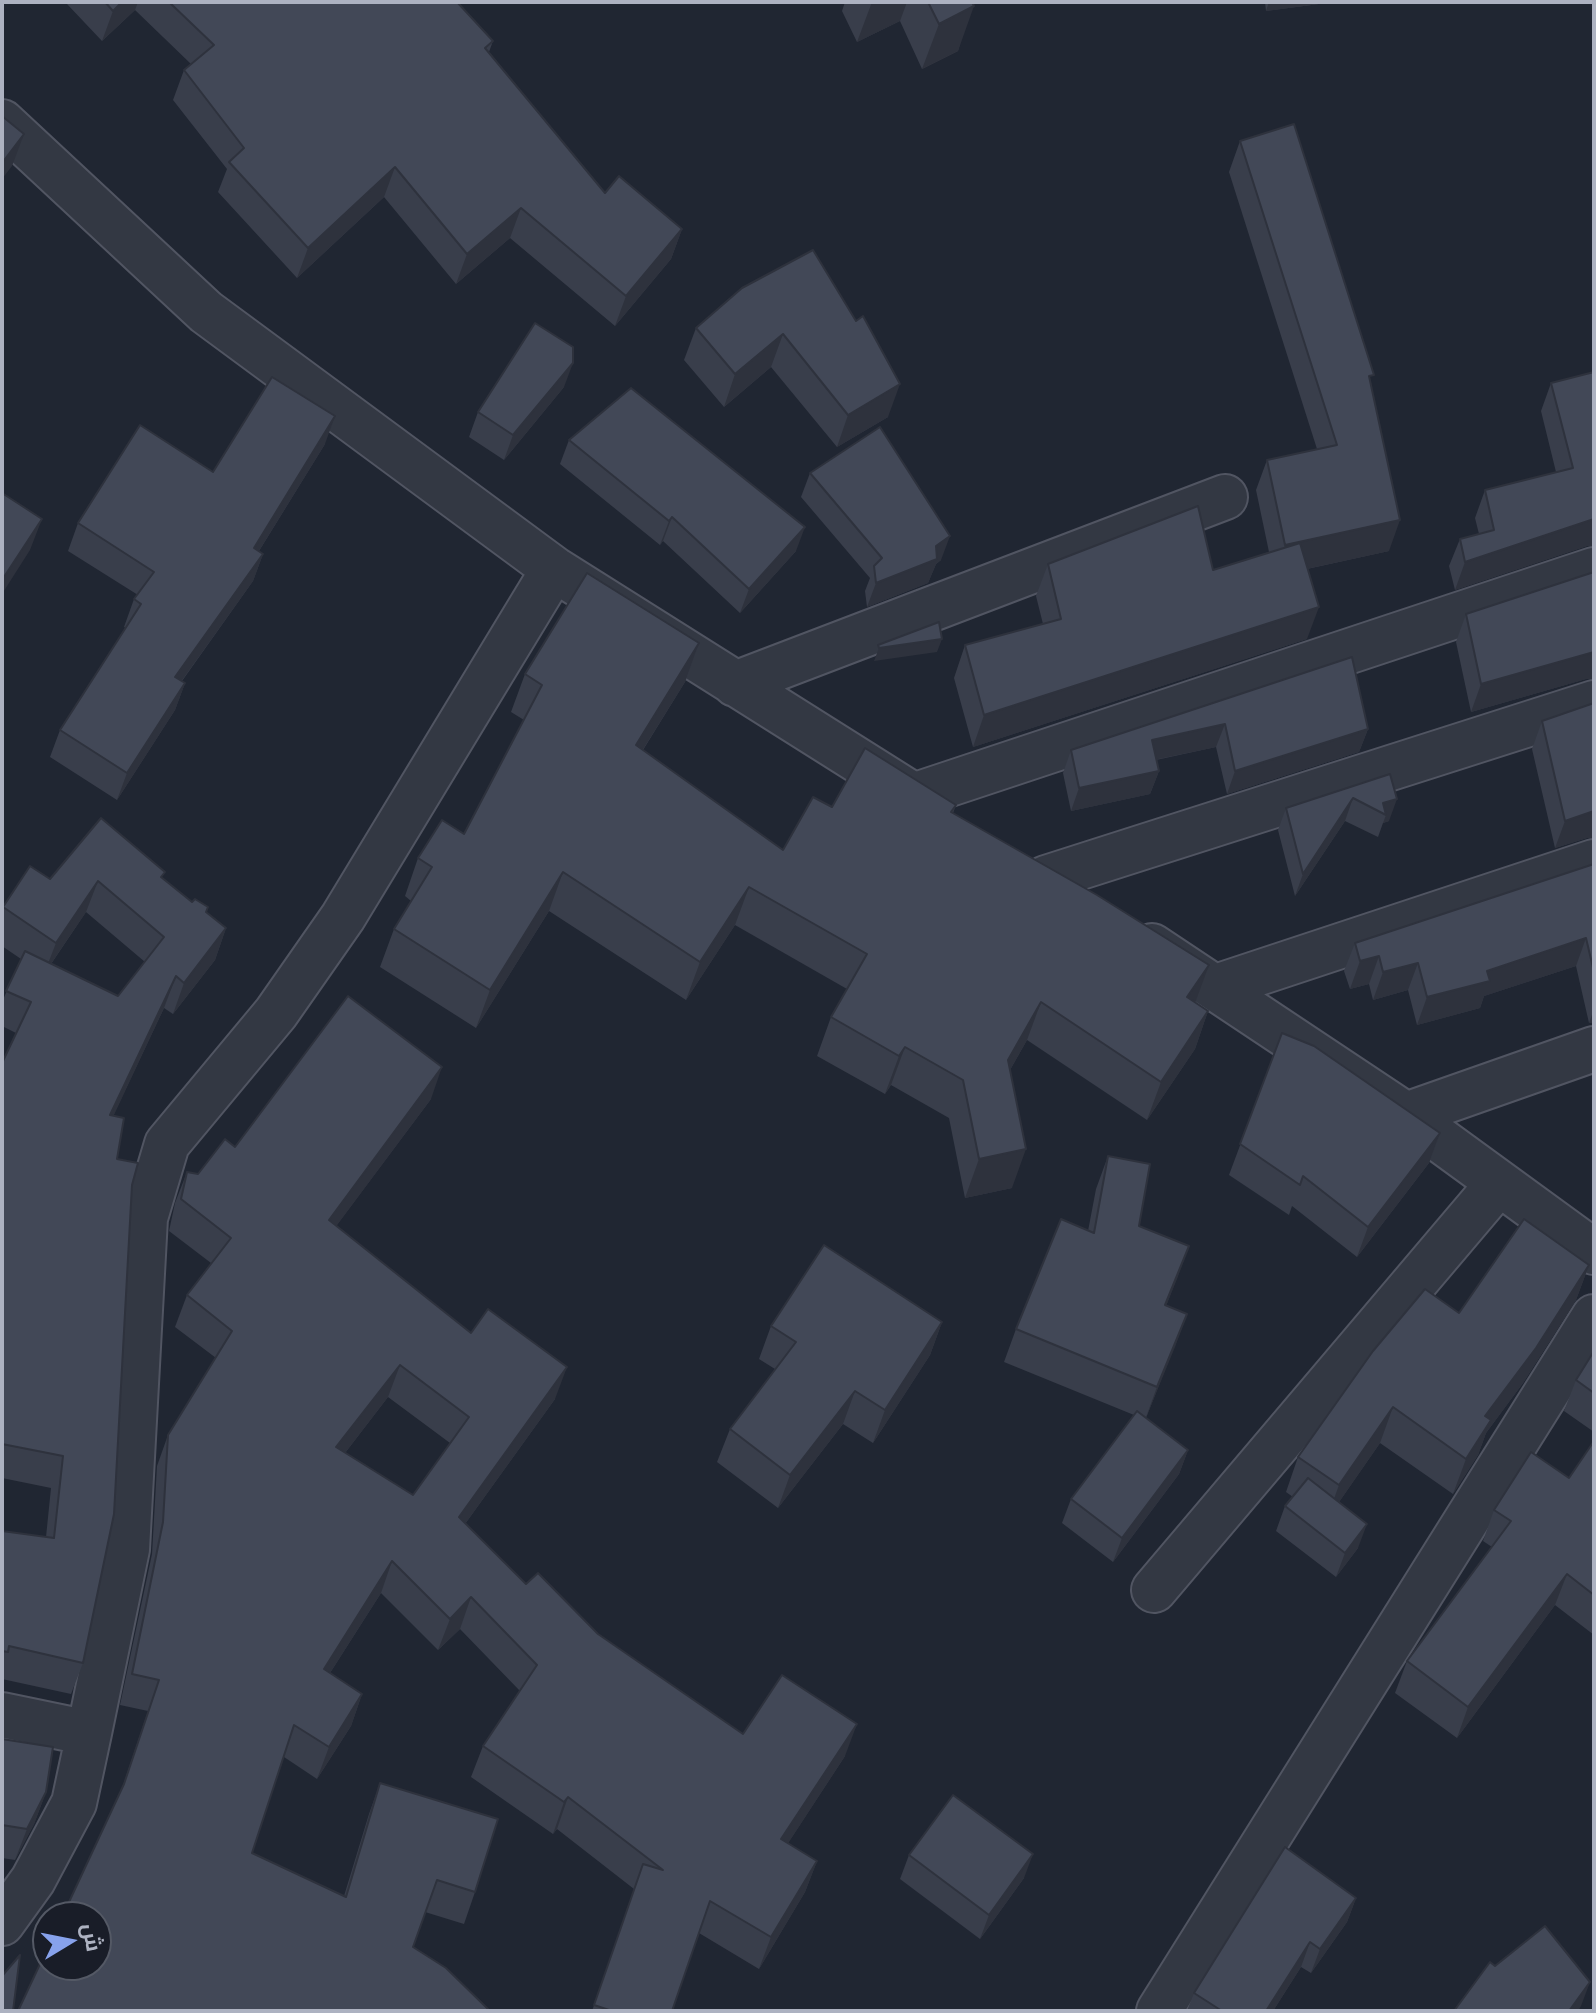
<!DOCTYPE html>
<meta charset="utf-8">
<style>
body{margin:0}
#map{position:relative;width:1596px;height:2013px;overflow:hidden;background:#202632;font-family:"Noto Sans",Cairo,sans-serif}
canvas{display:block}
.frame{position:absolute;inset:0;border:4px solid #adb2c1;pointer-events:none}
.north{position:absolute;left:32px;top:1901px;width:80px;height:80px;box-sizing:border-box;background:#191d28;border:2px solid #545965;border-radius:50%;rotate:80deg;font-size:22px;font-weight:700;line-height:32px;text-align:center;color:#adb2c1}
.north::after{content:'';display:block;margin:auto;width:28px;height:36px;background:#87a2ec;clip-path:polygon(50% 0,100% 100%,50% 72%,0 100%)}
</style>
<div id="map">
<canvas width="1596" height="2013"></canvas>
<div class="frame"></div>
<div class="north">ش</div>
</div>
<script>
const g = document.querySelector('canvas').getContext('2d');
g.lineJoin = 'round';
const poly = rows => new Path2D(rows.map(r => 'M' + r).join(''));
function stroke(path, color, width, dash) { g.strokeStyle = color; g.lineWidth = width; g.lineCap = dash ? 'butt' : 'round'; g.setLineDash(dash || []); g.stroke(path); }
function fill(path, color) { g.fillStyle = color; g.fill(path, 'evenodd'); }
const street = poly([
 [2,122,206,312,554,569,908,792],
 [735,684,1225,497],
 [913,796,1594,570],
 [1046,878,1594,703],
 [1152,946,1406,1115,1594,1252],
 [1216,987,1594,862],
 [1406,1115,1594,1049],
 [1154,1590,1499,1183],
 [2,1715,89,1733],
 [2,1923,33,1880,74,1803,89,1733,127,1549,145,1218,167,1144,276,1013,343,917,554,569],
 [1159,2011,1594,1317]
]);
const wall = poly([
 [68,2,457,2,493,41,489,52,605,193,682,229,671,259,615,326,510,238,456,284,384,197,297,278,218,192,227,169,173,100,184,70,191,64,135,10,102,41,67,4],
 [845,2,972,2,958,51,922,69,900,21,857,42,842,11],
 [1265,2,1334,2,1266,11],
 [1240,141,1371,383,1389,551,1307,569,1307,639,973,747,954,678,965,645,1043,624,1036,596,1048,564,1213,570,1269,552,1256,490,1267,460,1317,449,1229,172],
 [742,288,888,417,837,447,771,367,724,407,684,360,696,328],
 [1594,372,1587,546,1455,590,1449,566,1460,539,1479,534,1475,518,1485,490,1556,472,1541,411,1551,383],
 [564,387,504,460,469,437,478,412],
 [569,440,796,551,740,613,663,541,660,545,560,464],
 [325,444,259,551,263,554,253,581,182,681,185,683,175,710,117,800,50,757,60,730,126,628,124,627,134,599,138,595,68,551,78,523,213,472],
 [810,473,941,560,936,564,928,583,867,607,865,591,870,578,801,497],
 [1594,572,1594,679,1586,679,1471,712,1456,642,1466,614],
 [699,643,685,682,643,750,783,850,832,807,956,805,953,813,1195,1002,1208,1011,1195,1049,1147,1120,1027,1040,1010,1070,1012,1188,965,1198,949,1118,891,1085,885,1094,817,1056,831,1017,847,989,735,925,686,1000,549,911,476,1028,380,967,394,929,411,901,405,896,418,858,464,834,524,720,511,712,525,674],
 [1352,657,1368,729,1359,752,1227,794,1216,747,1156,760,1159,771,1150,794,1071,811,1063,773,1071,750],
 [1542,721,1587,838,1555,848,1532,749],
 [1390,774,1389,821,1383,823,1378,837,1345,821,1295,896,1278,830,1286,808],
 [1594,864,1594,1022,1589,1023,1576,966,1484,996,1480,1008,1417,1025,1408,990,1373,1000,1369,984,1350,989,1344,971,1355,943],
 [162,878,226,928,215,960,173,1014,164,1008,113,1116,117,1159,132,1185,83,1663,71,1694,2,1679,2,1531,46,1537,51,1488,2,1478,2,1063,16,1033,2,1026,2,1002,21,959,2,946,2,909,3,907,50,879],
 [86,912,145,962,118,996,51,964],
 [1282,1033,1440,1133,1429,1163,1357,1257,1292,1206,1289,1215,1229,1175],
 [431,1099,336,1226,471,1333,555,1399,465,1524,526,1584,743,1734,845,1756,788,1843,817,1861,805,1892,759,1969,699,1933,672,2011,592,2011,634,1889,557,1829,553,1834,471,1777,483,1746,520,1691,460,1629,438,1650,381,1593,330,1673,362,1694,351,1726,317,1779,284,1757,252,1853,344,1896,369,1814,380,1783,475,1892,464,1924,425,1912,413,1947,121,1791,148,1711,120,1705,152,1554,157,1466,168,1435,216,1358,175,1327,187,1295,211,1263,169,1231,175,1203,187,1172,198,1174,235,1147],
 [388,1397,450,1443,413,1495,345,1453],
 [1108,1156,1139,1226,1189,1246,1166,1306,1187,1314,1146,1418,1188,1450,1179,1474,1113,1562,1062,1523,1071,1499,1134,1415,1004,1362,1016,1329,1088,1231,1096,1189],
 [1589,1265,1576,1300,1523,1383,1486,1433,1478,1455,1453,1494,1380,1443,1339,1502,1358,1548,1336,1577,1276,1531,1285,1506,1293,1497,1286,1492,1298,1457,1459,1313],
 [942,1322,930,1355,873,1443,843,1424,778,1508,717,1462,730,1429,775,1369,759,1359,771,1326],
 [1594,1351,1594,1432,1564,1411,1576,1380],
 [1594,1441,1594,1635,1555,1605,1457,1738,1395,1693,1407,1661,1492,1547,1483,1541,1494,1510,1569,1478],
 [2,1739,46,1792,34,1824,15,1860,2,1858],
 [909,1855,1024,1878,980,1939,900,1879],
 [1356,1898,1347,1922,1311,1973,1301,1967,1273,2011,1187,2011,1194,1993]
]);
const shadedWall = poly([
 [122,2,138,2,135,10,102,41,113,11],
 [872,2,907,2,900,21,857,42],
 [1269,2,1334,2,1266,11],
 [974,6,958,51,922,69,939,24],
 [24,134,12,166,2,179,2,163],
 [395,167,384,197,297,278,308,248],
 [521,208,510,238,456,284,467,254],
 [682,229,671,259,615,326,626,296],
 [783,334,771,367,724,407,735,374],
 [573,363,564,387,504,460,513,435],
 [900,384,888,417,837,447,848,415],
 [335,416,325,444,244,575,254,548],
 [672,517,663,541,660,545,669,521],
 [42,519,30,550,2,594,2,580],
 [1594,519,1594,546,1587,546,1455,590,1465,562],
 [1400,520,1389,551,1274,576,1285,545],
 [805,527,796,551,740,613,749,589],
 [950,536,941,560,936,564,928,583,867,607,876,583],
 [263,554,253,581,165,704,175,677],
 [1319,607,1307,639,973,747,984,715],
 [942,639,937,652,874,661,879,648],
 [699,643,685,682,622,783,636,745],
 [1594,652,1594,679,1586,679,1471,712,1481,684],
 [185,683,175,710,117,800,127,773],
 [1225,724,1216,747,1144,762,1152,740],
 [1368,729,1359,752,1227,794,1235,771],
 [1159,771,1150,794,1071,811,1079,788],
 [1353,798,1345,821,1295,896,1303,874],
 [1397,799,1389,821,1383,823,1386,815,1383,803],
 [1594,811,1594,838,1587,838,1555,848,1565,821],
 [563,872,549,911,476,1028,490,990],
 [98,881,86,912,44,974,56,943],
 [749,887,735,925,686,1000,700,962],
 [226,928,215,960,173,1014,184,983],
 [1586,938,1576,966,1484,996,1480,1008,1417,1025,1427,997,1487,971],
 [1379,956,1369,984,1350,989,1360,961],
 [1418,963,1408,990,1373,1000,1383,972],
 [1209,965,1195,1003,1187,997],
 [176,976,164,1008,99,1147,110,1115],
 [1041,1002,1027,1040,994,1098,1008,1060],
 [1594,1009,1594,1022,1589,1023],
 [1208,1011,1195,1049,1147,1120,1161,1082],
 [905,1047,891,1085,885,1094,899,1056],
 [442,1067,431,1099,317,1252,329,1220],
 [1440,1133,1429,1163,1357,1257,1368,1227],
 [1026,1149,1012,1188,965,1198,979,1159],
 [1189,1246,1177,1279,1153,1338,1165,1305],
 [1589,1265,1576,1300,1523,1383,1486,1433,1478,1455,1453,1494,1466,1459,1485,1416],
 [1187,1314,1175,1347,1145,1420,1157,1387],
 [942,1322,930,1355,873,1443,885,1410],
 [400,1365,388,1397,325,1479,336,1447],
 [567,1367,555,1399,447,1549,459,1517],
 [855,1391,843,1424,778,1508,790,1475],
 [1393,1407,1380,1443,1326,1521,1339,1485],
 [1188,1450,1179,1474,1113,1562,1122,1538],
 [1367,1524,1358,1548,1336,1577,1345,1553],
 [392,1561,381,1593,312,1701,324,1669],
 [1567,1574,1555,1605,1457,1738,1468,1707],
 [471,1597,460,1629,438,1650,450,1619],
 [362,1694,351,1726,317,1779,329,1747],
 [857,1724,845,1756,770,1871,781,1839],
 [46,1792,34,1824,15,1860,27,1829],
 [568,1797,557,1829,553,1834,564,1802],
 [1033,1854,1024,1878,980,1939,989,1915],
 [817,1861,805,1892,759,1969,771,1937],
 [1356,1898,1347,1922,1311,1973,1320,1949],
 [1310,1942,1301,1967,1273,2011,1266,2011],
 [1590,1982,1581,2006,1578,2011,1569,2011]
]);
const building = poly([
 [105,2,122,2,113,11,105,2],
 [169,2,457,2,493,41,485,48,605,193,619,176,682,229,626,296,521,208,467,254,395,167,308,248,229,162,244,148,184,70,214,45,169,2],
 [928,2,972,2,974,6,939,24,928,2],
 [2,116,24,134,2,163,2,116],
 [1294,124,1374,375,1369,376,1400,520,1285,545,1267,460,1337,445,1240,141,1294,124],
 [813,250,856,321,863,316,900,384,848,415,783,334,735,374,696,328,742,288,813,250],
 [535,323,573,347,573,363,513,435,478,412,535,323],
 [1594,372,1594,519,1465,562,1460,539,1494,530,1485,490,1573,468,1551,383,1594,372],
 [272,377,335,416,254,548,263,554,175,677,185,683,127,773,60,730,141,604,134,599,154,572,78,523,140,425,213,472,272,377],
 [631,388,805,527,749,589,672,517,669,521,569,440,631,388],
 [880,427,950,536,936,546,937,559,876,583,874,566,882,558,810,473,880,427],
 [2,493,42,519,2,580,2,493],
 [1198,506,1213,570,1300,543,1319,607,984,715,965,645,1061,619,1048,564,1198,506],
 [1594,572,1594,652,1481,684,1466,614,1594,572],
 [587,573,699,643,636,745,783,850,813,797,832,807,865,748,956,805,951,812,1097,895,1209,965,1187,997,1208,1011,1161,1082,1041,1002,1008,1060,1026,1149,979,1159,963,1080,905,1047,899,1056,831,1017,867,954,749,887,700,962,563,872,490,990,394,929,432,867,418,858,442,820,464,834,542,685,525,674,587,573],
 [939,622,942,639,879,648,878,645,939,622],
 [1352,657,1368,729,1235,771,1225,724,1152,740,1159,771,1079,788,1071,750,1352,657],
 [1594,703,1594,811,1565,821,1542,721,1594,703],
 [1390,774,1397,799,1383,803,1386,815,1353,798,1303,874,1286,808,1390,774],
 [101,818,165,872,161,877,192,902,195,899,208,907,206,912,226,928,184,983,176,976,110,1115,124,1118,117,1159,138,1163,132,1185,114,1514,83,1663,9,1646,8,1652,2,1651,2,1531,54,1538,63,1456,2,1444,2,1063,31,1002,6,991,25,951,118,996,164,937,98,881,56,943,3,907,30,866,50,879,101,818],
 [1594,864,1594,972,1586,938,1487,971,1490,981,1427,997,1418,963,1383,972,1379,956,1360,961,1355,943,1594,864],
 [348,996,442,1067,329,1220,471,1333,488,1309,567,1367,459,1517,526,1584,538,1573,598,1634,743,1734,782,1675,857,1724,781,1839,817,1861,771,1937,710,1901,672,2011,612,2011,594,2005,643,1864,663,1870,568,1797,564,1802,483,1746,537,1665,471,1597,450,1619,392,1561,324,1669,362,1694,329,1747,294,1725,252,1853,346,1897,380,1783,498,1819,475,1892,437,1880,413,1947,446,1968,490,2011,18,2011,48,1947,48,1965,96,1965,96,1917,62,1917,124,1784,159,1680,132,1674,163,1522,168,1435,232,1331,187,1295,231,1238,181,1199,187,1172,198,1174,225,1139,235,1147,348,996],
 [400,1365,469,1417,413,1495,336,1447,400,1365],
 [1282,1033,1314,1046,1440,1133,1368,1227,1303,1176,1300,1185,1240,1144,1282,1033],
 [1108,1156,1150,1164,1139,1226,1189,1246,1165,1305,1187,1314,1157,1387,1016,1329,1061,1219,1094,1233,1108,1156],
 [1524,1219,1589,1265,1536,1348,1485,1416,1491,1420,1466,1459,1393,1407,1339,1485,1298,1457,1373,1351,1425,1289,1459,1313,1524,1219],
 [824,1245,942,1322,885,1410,855,1391,790,1475,730,1429,796,1342,771,1326,824,1245],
 [1594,1351,1594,1393,1576,1380,1594,1351],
 [1137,1411,1188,1450,1122,1538,1071,1499,1137,1411],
 [1594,1441,1594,1595,1567,1574,1468,1707,1407,1661,1511,1521,1494,1510,1531,1452,1569,1478,1594,1441],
 [1308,1478,1367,1524,1345,1553,1285,1506,1308,1478],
 [2,1739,53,1747,46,1792,27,1829,2,1825,2,1739],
 [953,1795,1033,1854,989,1915,909,1855,953,1795],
 [1285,1847,1356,1898,1320,1949,1310,1942,1266,2011,1222,2011,1194,1993,1285,1847],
 [1545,1926,1590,1982,1569,2011,1454,2011,1490,1962,1495,1966,1545,1926],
 [20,1955,13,2011,2,2011,2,1976,20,1955]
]);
stroke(street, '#515562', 48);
stroke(street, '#333843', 44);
fill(wall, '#393e4b');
fill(shadedWall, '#2e323d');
fill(building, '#424857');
stroke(building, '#2e323d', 2);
</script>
